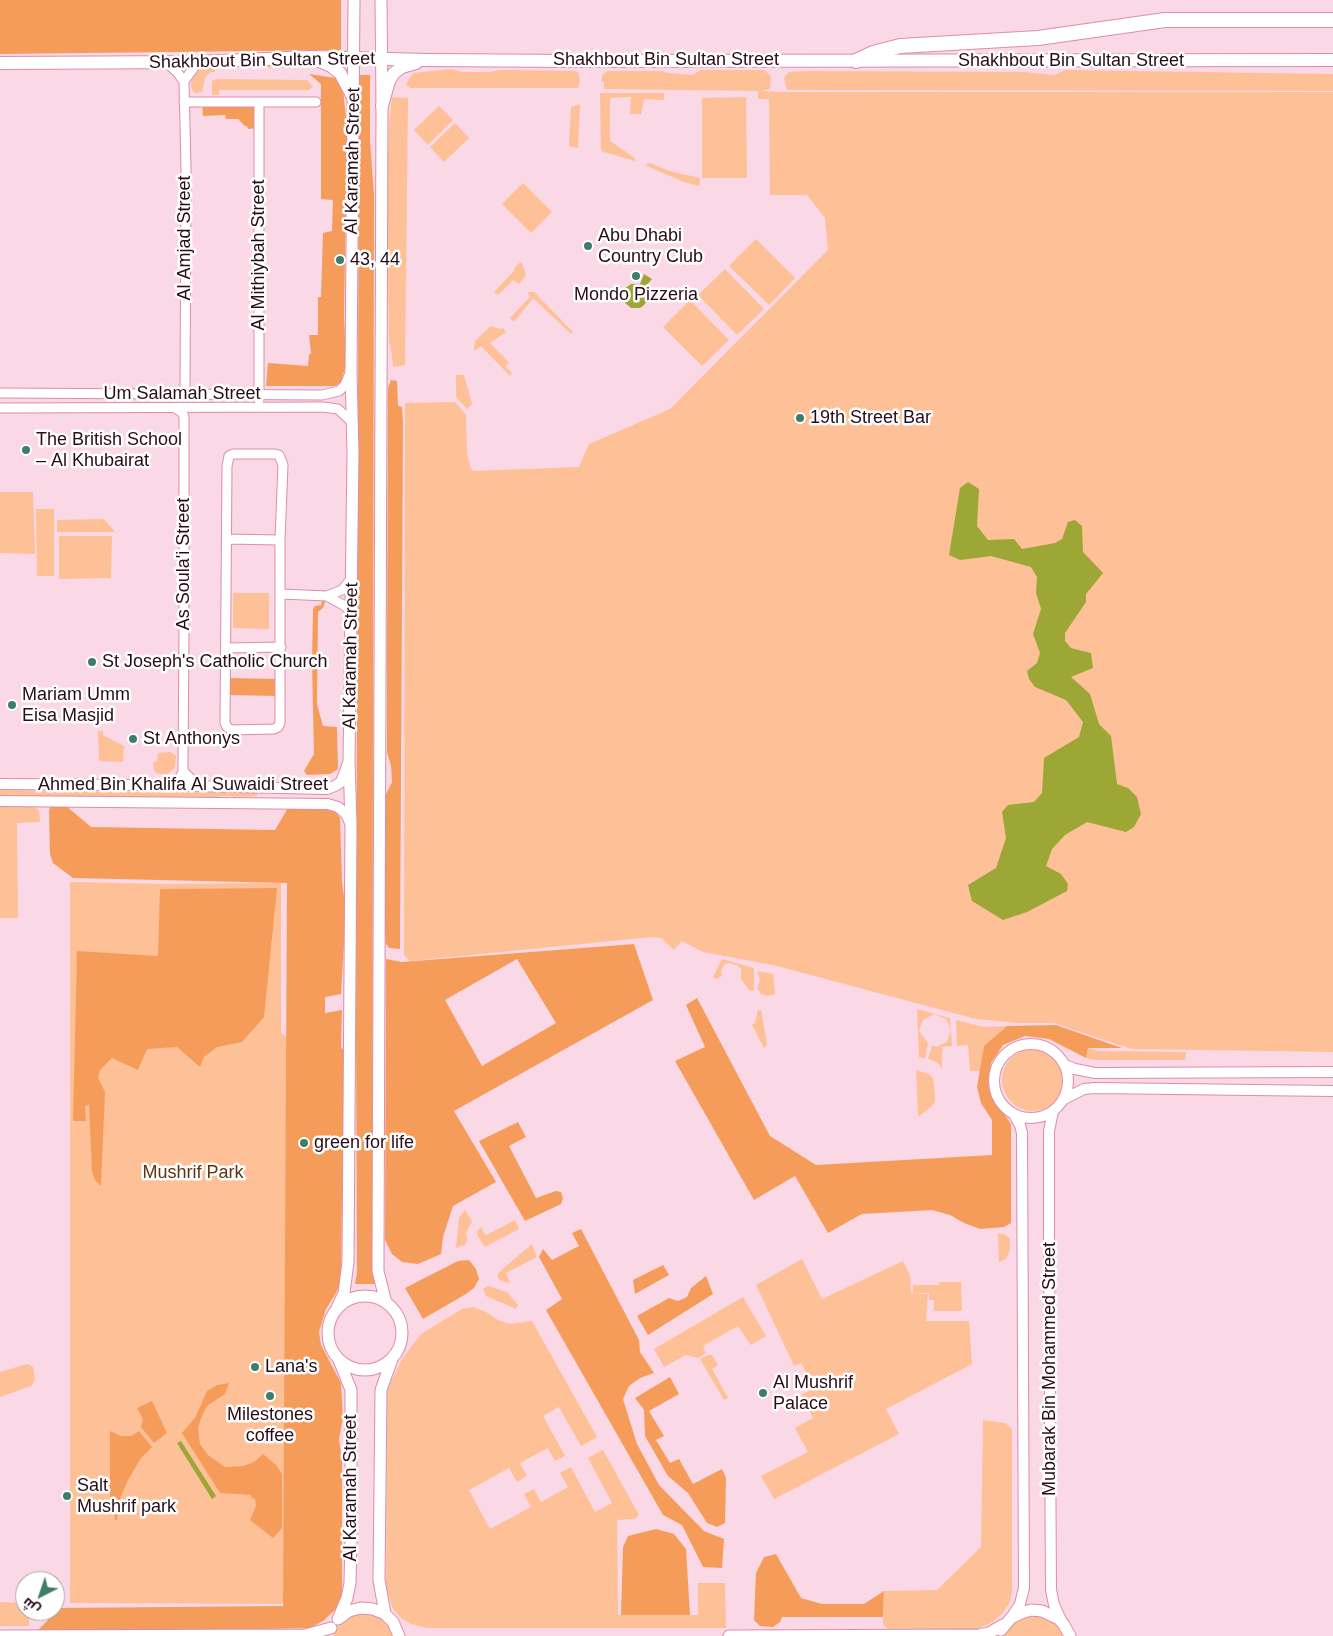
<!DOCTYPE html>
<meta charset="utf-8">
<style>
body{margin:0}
#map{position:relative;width:1333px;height:1636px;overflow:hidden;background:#fad8e5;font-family:Helvetica,Cairo,sans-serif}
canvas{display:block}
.north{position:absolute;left:15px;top:1571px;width:50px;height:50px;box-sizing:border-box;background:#fff;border:1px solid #a99ea3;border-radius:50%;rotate:221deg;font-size:14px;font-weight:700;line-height:20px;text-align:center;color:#290c19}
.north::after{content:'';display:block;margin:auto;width:18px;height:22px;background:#3c7d6c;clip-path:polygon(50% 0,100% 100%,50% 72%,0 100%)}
</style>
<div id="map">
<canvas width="1333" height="1636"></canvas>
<div class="north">ش</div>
</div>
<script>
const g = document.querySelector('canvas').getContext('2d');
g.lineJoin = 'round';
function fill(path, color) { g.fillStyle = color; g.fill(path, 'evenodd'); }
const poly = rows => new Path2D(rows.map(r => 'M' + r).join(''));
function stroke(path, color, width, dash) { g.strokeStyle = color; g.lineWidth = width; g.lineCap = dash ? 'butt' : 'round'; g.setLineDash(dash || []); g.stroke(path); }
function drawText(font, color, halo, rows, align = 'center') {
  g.font = font + ' Helvetica,sans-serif'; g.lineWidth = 5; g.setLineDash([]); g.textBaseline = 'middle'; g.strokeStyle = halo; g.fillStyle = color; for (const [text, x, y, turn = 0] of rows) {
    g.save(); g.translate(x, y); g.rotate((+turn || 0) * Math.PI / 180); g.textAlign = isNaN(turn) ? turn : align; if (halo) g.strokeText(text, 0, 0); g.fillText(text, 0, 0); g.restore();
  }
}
const green = poly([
 [203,64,300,66,299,68,215,67,215,72,210,72,205,78,202,92,195,93,192,90,191,85,192,72],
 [452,69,462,72,490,72,500,70,575,71,578,72,580,80,578,88,410,88,406,84,413,73],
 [701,70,764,70,771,76,770,89,762,91,783,92,1333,92,1333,1052,1131,1049,1054,1023,1018,1023,976,1019,777,966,703,952,682,941,674,950,661,938,652,937,410,961,404,955,405,403,455,402,466,415,467,454,472,471,579,467,589,444,670,409,828,250,825,218,807,195,770,195,769,99,758,99,758,91,604,89,604,82,601,81,603,74,608,71,662,71,668,73,692,75],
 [1065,70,1333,74,1333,91,787,90,784,78,789,72,809,71,1024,72,1055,75],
 [217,79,307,80,313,87,308,90,219,90,219,95,212,95,212,81],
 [600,93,664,93,664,100,644,99,641,114,630,114,631,97,610,98,610,141,635,158,635,161,601,151],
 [392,97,408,98,405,365,393,367,392,355,389,342,387,193,389,122],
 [746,97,747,178,702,178,702,98],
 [580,104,578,148,569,146,571,107],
 [439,106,453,120,428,145,414,130],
 [455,123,469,138,444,162,430,147],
 [650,163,669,171,700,178,699,186,684,182,647,166,646,164],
 [523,183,552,212,531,233,502,204],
 [756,239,795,278,769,305,729,266],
 [519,263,522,263,526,276,519,284,513,280,498,295,494,292,515,270,514,269],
 [725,269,764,309,737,335,698,295],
 [528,292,534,292,573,332,571,334,533,298,514,322,510,318,530,297],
 [690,300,729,340,702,366,663,327],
 [491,326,500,329,503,328,506,332,490,343,509,363,505,366,512,373,510,376,481,346,474,351,475,341],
 [456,375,464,375,472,404,467,409,456,397],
 [0,492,33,492,35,554,0,553],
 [36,509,54,509,54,576,37,576],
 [104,519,115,532,57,532,57,520],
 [59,536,112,536,111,578,59,579],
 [233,593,269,593,269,629,233,628],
 [98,731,103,731,103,735,124,746,123,762,99,761],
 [171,752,176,756,175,767,167,775,156,773,154,770,153,762,157,761,158,753],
 [0,790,143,792,259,793,256,796,248,797,222,796,207,798,0,796],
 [0,805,31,805,39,810,40,822,17,823,18,918,0,918],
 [70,882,165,884,281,883,281,1033,317,1058,296,1595,281,1604,70,1603],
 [722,959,754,968,754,991,749,990,741,979,741,968,736,965,729,963,725,964,721,971,722,976,716,979,713,977],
 [757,971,773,974,775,994,768,996,761,994,757,988,760,980],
 [917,1009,950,1018,952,1046,942,1047,942,1070,940,1065,936,1062,928,1059,932,1045,936,1047,947,1042,951,1030,946,1019,934,1014,923,1020,919,1031,928,1043,925,1059,919,1057],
 [758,1010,761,1010,765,1032,767,1045,764,1048,752,1025,755,1023],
 [956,1020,984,1027,1007,1026,984,1046,980,1071,970,1071,968,1045,957,1046],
 [1088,1048,1099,1051,1186,1052,1185,1060,1093,1060,1086,1058],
 '1002 1080a31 31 0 1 1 62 0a31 31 0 1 1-62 0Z',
 [916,1070,929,1074,933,1078,935,1096,935,1102,931,1107,918,1117],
 [465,1210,472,1221,466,1233,467,1240,465,1245,456,1248,459,1218],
 [515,1220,519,1229,485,1247,477,1235,478,1230,482,1227,482,1230,486,1235],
 [998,1233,1006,1235,1010,1239,1010,1249,1006,1259,999,1262],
 [532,1244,537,1257,506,1273,510,1283,501,1281,498,1278,498,1273],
 [802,1259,822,1299,903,1261,910,1275,911,1293,928,1294,926,1321,969,1321,972,1364,886,1409,899,1434,774,1499,761,1476,808,1452,795,1428,813,1418,801,1395,814,1388,801,1363,794,1366,756,1285],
 [939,1282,961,1282,962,1311,934,1311,934,1300,929,1300,929,1293,913,1293,913,1285,939,1285],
 [488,1286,507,1292,518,1305,516,1309,486,1296,483,1289],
 [743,1297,766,1336,751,1345,738,1326,703,1346,706,1353,698,1358,686,1355,664,1367,654,1349],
 [473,1307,486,1312,498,1320,510,1324,532,1321,597,1437,581,1446,559,1407,543,1416,565,1456,555,1461,548,1448,520,1463,527,1476,517,1482,509,1468,469,1490,490,1529,531,1507,524,1494,534,1489,541,1502,568,1487,560,1473,571,1467,595,1512,612,1503,588,1458,603,1450,639,1515,635,1519,617,1520,618,1615,698,1615,698,1583,725,1583,726,1628,427,1628,411,1624,401,1618,393,1609,386,1587,387,1390,402,1359,421,1334,462,1309],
 [708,1355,712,1355,718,1365,712,1369,728,1398,724,1400,700,1359],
 [27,1364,33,1367,35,1380,31,1386,0,1397,0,1372],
 [983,1420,1005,1423,1012,1429,1012,1592,1009,1604,1001,1615,991,1623,978,1629,889,1630,883,1624,884,1591,937,1590,981,1547],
 [0,1602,25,1603,25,1611,29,1611,29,1626,0,1626],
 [354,1614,375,1614,384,1619,391,1627,395,1636,333,1636,338,1626,345,1618],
 [1036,1616,1047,1619,1056,1625,1063,1636,1005,1636,1008,1630,1016,1622,1025,1617]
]);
const forest = poly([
 [0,0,341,0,341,50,0,54],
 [309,74,336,78,343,89,347,128,344,316,346,364,341,382,335,386,266,386,268,363,308,366,309,355,311,353,309,335,318,335,318,297,321,297,323,233,332,231,333,200,321,199,321,84],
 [359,75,370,75,370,141,374,195,372,1266,375,1284,355,1284,357,1273,356,1016],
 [202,102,254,106,256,111,257,128,248,129,247,126,245,126,238,119,226,119,225,115,203,116],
 [391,380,397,381,398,406,402,407,403,423,400,949,389,948,386,944,384,914,386,794,392,782,391,766,387,752,387,664,388,388],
 [322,598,325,602,323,608,318,612,317,704,323,726,337,727,338,769,330,774,307,775,304,771,314,754,312,663,313,609,315,606,321,605],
 [229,678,277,679,277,696,229,695],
 [51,804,65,805,91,827,275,830,288,808,333,809,340,818,342,883,346,908,341,994,325,997,325,1013,342,1010,341,1047,344,1051,341,1272,340,1284,336,1293,326,1309,319,1332,321,1345,341,1383,343,1418,339,1439,342,1461,342,1593,339,1605,335,1610,323,1621,310,1628,217,1630,38,1630,48,1620,50,1611,55,1611,55,1608,283,1606,287,883,73,878,53,863,50,854,49,811],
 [277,888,264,1017,242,1042,217,1047,204,1057,200,1067,177,1047,147,1049,138,1070,112,1058,100,1070,98,1078,105,1092,101,1186,95,1180,92,1171,89,1105,85,1106,86,1121,73,1121,77,951,158,956,160,889],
 [634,944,653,1000,454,1111,496,1182,453,1206,443,1237,441,1254,418,1264,402,1262,392,1254,385,1240,386,959,402,962],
 [517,959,556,1023,482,1066,445,1000],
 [697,998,770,1136,816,1165,992,1155,992,1120,981,1103,977,1087,984,1046,1007,1026,1056,1025,1122,1048,1088,1048,1086,1058,1049,1039,1025,1036,1003,1045,991,1063,988,1083,990,1093,1011,1124,1011,1223,1004,1227,980,1229,964,1223,950,1215,932,1210,862,1214,828,1233,795,1176,754,1200,675,1061,705,1047,686,1005],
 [518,1122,526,1137,509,1146,536,1198,556,1191,561,1192,563,1198,561,1204,525,1221,479,1141],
 [581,1229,639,1340,640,1352,654,1373,640,1378,629,1386,623,1399,637,1444,659,1485,704,1531,724,1539,722,1568,703,1567,682,1525,663,1515,546,1310,562,1299,539,1257,543,1249,552,1260,579,1246,572,1233],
 [469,1260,476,1269,479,1279,474,1288,466,1294,423,1319,405,1288,458,1261],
 [663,1265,669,1275,635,1294,633,1280],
 [706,1276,713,1294,648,1335,637,1316,669,1298,678,1301,687,1297,691,1288],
 [670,1377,679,1394,649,1411,664,1436,656,1440,670,1463,679,1459,693,1484,722,1469,726,1478,725,1523,717,1527,707,1523,688,1493,668,1476,645,1436,644,1410,635,1398],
 [229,1383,225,1394,207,1406,201,1418,198,1429,200,1444,208,1455,225,1467,243,1466,254,1462,263,1454,276,1465,282,1474,282,1528,273,1538,250,1520,256,1506,255,1499,252,1498,251,1495,220,1493,182,1433,195,1418,207,1391,217,1385],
 [152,1401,167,1433,154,1443,141,1427,143,1419,137,1408],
 [110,1431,121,1436,131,1436,139,1431,152,1447,141,1458,128,1480,119,1501,117,1520,115,1520,114,1508,110,1508],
 [656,1529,674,1534,686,1549,690,1615,621,1615,623,1547,628,1536],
 [776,1554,801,1598,822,1604,864,1604,884,1591,883,1617,782,1617,780,1622,773,1627,760,1626,754,1620,756,1573,764,1557]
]);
const water = poly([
 [644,274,652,279,645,287,648,295,648,300,643,306,640,308,631,308,624,302,623,293,624,289,631,284,640,284],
 [968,482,979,489,977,526,988,540,1014,539,1022,549,1055,543,1062,539,1068,522,1075,520,1082,526,1083,552,1103,573,1086,594,1086,602,1065,633,1065,641,1071,648,1091,653,1093,668,1071,677,1090,694,1099,724,1111,736,1117,784,1128,788,1137,797,1141,814,1134,827,1126,832,1087,822,1065,835,1052,849,1046,866,1061,874,1068,884,1067,891,1027,912,1003,920,972,901,968,885,996,868,1006,838,1002,812,1008,805,1034,802,1042,793,1044,758,1079,737,1083,722,1066,700,1035,687,1029,679,1027,671,1037,663,1040,653,1033,634,1041,609,1036,593,1037,577,1031,567,991,556,960,560,949,555,960,488],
 [181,1441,216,1496,212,1499,177,1443]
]);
const minor = poly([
 [167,63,178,73,184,82,186,169,185,394],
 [184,81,198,62],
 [184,102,316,102],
 [259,102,259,400],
 [0,393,322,395,339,391,345,385,350,373],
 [0,408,323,407,338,409,353,423],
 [233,454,275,454,279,455,283,465,280,540,280,723,278,727,274,729,231,730,227,727,225,723,227,466,229,456,233,454],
 [227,539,280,540],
 [281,594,327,596,342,590,352,578],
 [327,596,345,606,352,614],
 [227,648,281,647],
 [183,771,198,786],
 [174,785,179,780,183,771,184,629,184,417,182,412,175,408]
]);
const tertiary = poly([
 [0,784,144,785,327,789,335,786,341,782,348,763],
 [0,801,328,804,338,807,346,814,351,825],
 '994 1081a37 37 0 1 1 74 0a37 37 0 1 1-74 0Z',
 [1065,1065,1075,1069,1095,1073,1333,1072],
 [1064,1099,1084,1089,1095,1088,1333,1091],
 [1053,1111,1049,1131,1049,1245,1051,1590,1054,1605,1062,1622],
 [1011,1618,1020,1604,1024,1588,1022,1133,1020,1125,1013,1113]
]);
const secondary = poly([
 [381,0,382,106,378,1251,378,1271,386,1303],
 '328 1333a37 37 0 1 1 74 0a37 37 0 1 1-74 0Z',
 [336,1310,344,1293,348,1262,351,825,349,760,353,453,351,371,354,0],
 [385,1614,379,1580,381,1390,392,1359],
 [339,1617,347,1598,350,1583,351,1538,351,1390,339,1360],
 [338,1619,349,1611,361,1608,373,1609,385,1614,393,1622,399,1636],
 [1001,1630,1011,1618,1021,1613,1031,1610,1042,1611,1059,1619,1064,1625,1070,1636],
 [0,1636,305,1635,331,1628],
 [729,1636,979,1635,989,1633,1003,1625]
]);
const primary = poly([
 [315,59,331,66,340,73,354,99],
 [0,63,198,62,311,57,427,60,574,61,1333,60],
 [382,106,389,81,394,73,402,67,416,63]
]);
const trunk = poly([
 [856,61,873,53,900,46,1038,38,1165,20,1333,20]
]);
const markers = [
 [588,246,5,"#3c7d6c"],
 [340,260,5,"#3c7d6c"],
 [636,276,5,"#3c7d6c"],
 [800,418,5,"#3c7d6c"],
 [26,450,5,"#3c7d6c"],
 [92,662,5,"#3c7d6c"],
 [12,705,5,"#3c7d6c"],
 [133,739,5,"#3c7d6c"],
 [304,1143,5,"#3c7d6c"],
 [255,1367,5,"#3c7d6c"],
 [763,1393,5,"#3c7d6c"],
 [270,1396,5,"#3c7d6c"],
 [67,1496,5,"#3c7d6c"]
];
const streetNames = [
 ["Shakhbout Bin Sultan Street",666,60],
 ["Shakhbout Bin Sultan Street",262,61,-1],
 ["Shakhbout Bin Sultan Street",1071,61],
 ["Al Karamah Street",353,161,-89],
 ["Al Amjad Street",185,238,-90],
 ["Al Mithiybah Street",259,255,-90],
 ["Um Salamah Street",182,394],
 ["As Soula'i Street",184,564,-90],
 ["Al Karamah Street",351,656,-89],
 ["Ahmed Bin Khalifa Al Suwaidi Street",183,785],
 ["Mubarak Bin Mohammed Street",1050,1369,-90],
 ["Al Karamah Street",351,1488,-90]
];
const poiNames = [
 ["Abu Dhabi",598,236],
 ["Country Club",598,257],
 ["43, 44",350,260],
 ["Mondo Pizzeria",636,295,"center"],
 ["19th Street Bar",810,418],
 ["The British School",36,440],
 ["– Al Khubairat",36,461],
 ["St Joseph's Catholic Church",102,662],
 ["Mariam Umm",22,695],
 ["Eisa Masjid",22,716],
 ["St Anthonys",143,739],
 ["green for life",314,1143],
 ["Lana's",265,1367],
 ["Al Mushrif",773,1383],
 ["Palace",773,1404],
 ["Milestones",270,1415,"center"],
 ["coffee",270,1436,"center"],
 ["Salt",77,1486],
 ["Mushrif park",77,1507]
];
const parkNames = [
 ["Mushrif Park",193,1173]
];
fill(green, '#fec097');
fill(forest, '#f69c5b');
fill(water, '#9ca736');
stroke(minor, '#dc8dac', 11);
stroke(tertiary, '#dc8dac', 12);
stroke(secondary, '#dc8dac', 13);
stroke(primary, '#dc8dac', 14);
stroke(trunk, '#dc8dac', 16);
stroke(minor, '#fff', 9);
stroke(tertiary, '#fff', 10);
stroke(secondary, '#fff', 11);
stroke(primary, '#fff', 12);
stroke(trunk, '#fff', 14);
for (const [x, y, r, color] of markers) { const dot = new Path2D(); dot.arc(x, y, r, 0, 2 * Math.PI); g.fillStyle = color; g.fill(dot); stroke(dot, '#fff', 2); }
drawText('18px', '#290c19', '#fff', streetNames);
drawText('18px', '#290c19', '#fff', poiNames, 'left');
drawText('18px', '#613411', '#fff', parkNames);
</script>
